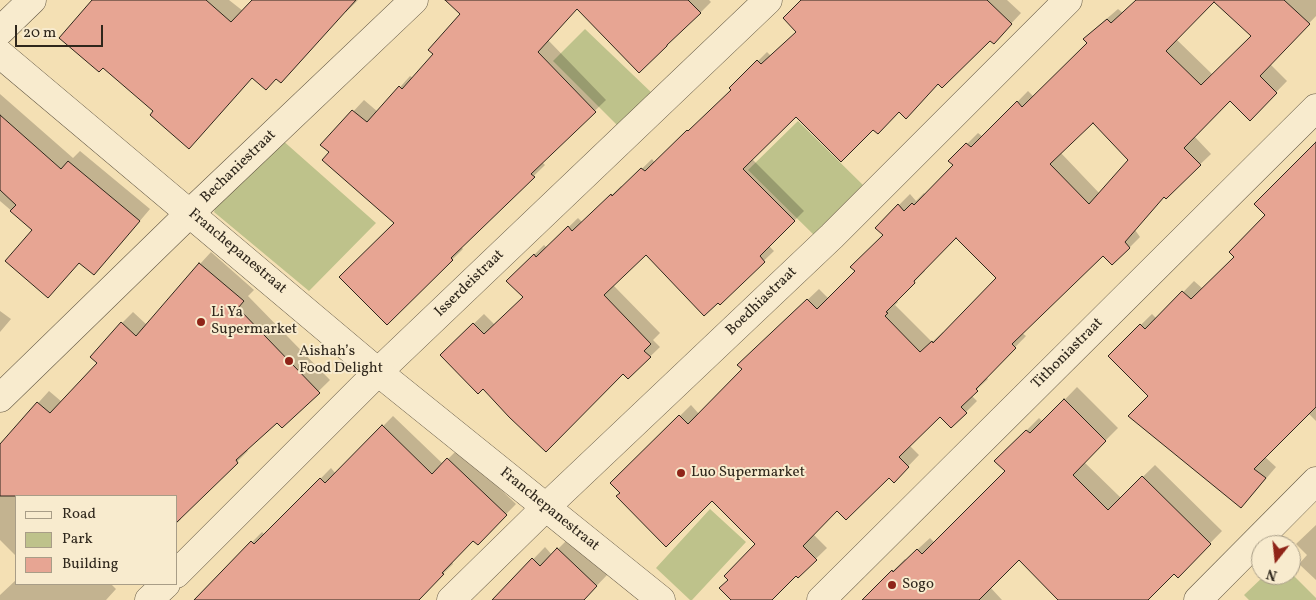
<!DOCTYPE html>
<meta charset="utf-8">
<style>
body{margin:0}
#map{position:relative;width:1316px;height:600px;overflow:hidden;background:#f4e0b4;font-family:Vollkorn,serif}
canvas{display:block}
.legend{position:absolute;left:15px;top:495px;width:162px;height:90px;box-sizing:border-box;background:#f8ebce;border:1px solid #a89d87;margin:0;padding:6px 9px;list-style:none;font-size:15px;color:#2f271c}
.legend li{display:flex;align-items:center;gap:10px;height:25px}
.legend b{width:25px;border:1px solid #a89d87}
.north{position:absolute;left:1251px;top:535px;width:50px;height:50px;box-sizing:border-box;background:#f8ebce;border:1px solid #a89d87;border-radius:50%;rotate:196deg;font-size:14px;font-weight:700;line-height:20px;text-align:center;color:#2f271c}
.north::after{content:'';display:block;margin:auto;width:18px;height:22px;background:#8f2418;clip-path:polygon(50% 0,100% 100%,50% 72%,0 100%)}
.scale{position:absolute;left:15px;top:25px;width:88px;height:22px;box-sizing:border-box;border:2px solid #2f271c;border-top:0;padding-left:6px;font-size:15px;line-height:18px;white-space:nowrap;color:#2f271c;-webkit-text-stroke:4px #f8ebce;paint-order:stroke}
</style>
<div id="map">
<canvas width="1316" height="600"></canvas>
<ul class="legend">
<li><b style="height:6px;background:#f8ebce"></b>Road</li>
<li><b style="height:14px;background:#bec28b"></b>Park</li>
<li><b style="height:14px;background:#e7a593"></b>Building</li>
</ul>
<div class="north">N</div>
<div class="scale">20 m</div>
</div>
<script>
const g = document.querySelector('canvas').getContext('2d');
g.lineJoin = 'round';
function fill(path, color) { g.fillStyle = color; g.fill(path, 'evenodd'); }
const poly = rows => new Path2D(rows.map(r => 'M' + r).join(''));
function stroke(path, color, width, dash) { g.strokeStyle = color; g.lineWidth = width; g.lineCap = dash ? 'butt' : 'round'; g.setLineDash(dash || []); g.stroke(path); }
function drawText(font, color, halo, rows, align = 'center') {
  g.font = font + ' Vollkorn,serif'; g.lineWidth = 4; g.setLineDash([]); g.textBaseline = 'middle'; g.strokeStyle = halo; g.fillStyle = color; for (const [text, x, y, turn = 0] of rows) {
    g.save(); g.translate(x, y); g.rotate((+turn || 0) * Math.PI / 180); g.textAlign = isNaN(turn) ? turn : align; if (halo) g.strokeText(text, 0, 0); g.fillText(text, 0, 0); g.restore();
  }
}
const green = poly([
 [585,29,654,95,621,129,553,61],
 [798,121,865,187,816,237,748,170],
 [281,139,376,223,309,291,214,212,219,196],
 [710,509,746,542,692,600,690,600,656,568],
 [1291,573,1316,598,1316,600,1249,600,1244,595,1265,575,1291,575]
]);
const shadow = poly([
 [93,0,229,0,243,11,253,0,358,0,346,12,345,11,277,78,253,77,199,137,155,111],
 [461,0,709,0,711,2,700,13,578,7,548,40,606,100,542,162,545,165,461,247,463,249,387,324,396,223,331,152,322,145,364,100,378,112,410,76,413,78,434,54,462,14],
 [803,0,1007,0,1021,13,994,42,990,39,939,83,873,128,796,116,752,159,804,211,769,246,774,251,720,303,646,253,613,285,660,333,653,340,660,347,628,378,623,372,483,388,441,355,484,314,495,325,525,297,508,281,544,245,547,248,578,218,583,223,621,186,623,187,652,159,655,163,698,122,699,123,733,90,731,88,767,52,771,56,798,32],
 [1137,0,1316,0,1316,16,1270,64,1287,81,1250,119,1230,100,1194,136,1211,154,1166,197,1165,196,1135,230,1140,237,1130,247,1112,264,1103,254,1022,333,1026,336,986,377,988,379,971,395,977,401,966,412,940,415,909,445,919,455,894,481,889,477,837,510,813,534,827,548,798,576,796,574,770,600,733,600,729,580,757,544,712,500,621,493,612,483,691,405,699,414,743,369,750,354,819,289,829,299,857,271,884,235,899,205,910,194,916,201,924,193,926,195,955,165,950,161,978,133,983,137,1028,91,1034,97,1089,43,1085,39,1096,28,1118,9,1123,13],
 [1214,0,1253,36,1213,75,1176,39],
 [1093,121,1130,160,1100,194,1060,152],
 [956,236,997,278,944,332,943,332,932,342,895,305,898,302,896,300,925,271,924,269],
 [0,94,73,158,80,151,150,209,105,262,94,273,34,230,0,201],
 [1316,144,1316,421,1308,413,1265,457,1276,467,1252,495,1241,506,1150,396,1109,356,1152,314,1157,319,1194,281,1203,289,1236,257,1267,215],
 [211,252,254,290,248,296,330,380,282,427,277,421,246,449,248,451,180,518,181,519,176,524,176,496,16,496,16,556,0,540,0,445,49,391,62,402,99,363,122,323,133,312,147,325,200,264],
 [0,311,11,319,0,332],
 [1077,387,1118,428,1084,462,1121,498,1155,465,1222,531,1178,576,1174,572,1147,600,1060,600,1019,558,990,587,1002,600,863,600,905,559,906,560,930,538,935,543,1007,471,996,461,1039,418,1043,422],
 [393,416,443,464,458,449,516,504,478,543,474,539,452,562,453,564,426,591,406,600,195,600,262,532,265,535,331,468,336,474],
 [1316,525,1316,580,1299,564,1307,555,1296,544],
 [569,538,608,574,583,600,494,600,545,547,552,555],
 [16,580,16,584,111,584,116,589,106,600,0,600,0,595]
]);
const building = poly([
 [92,0,206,0,231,22,252,0,356,0,281,83,276,79,266,90,252,78,189,149,150,115,153,111,103,68,99,72,59,38,92,0],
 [445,0,688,0,701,13,667,45,667,46,639,73,577,9,538,52,596,112,531,174,535,177,451,258,453,260,387,325,339,277,394,223,322,160,329,152,320,145,352,110,367,122,399,86,402,89,433,54,428,50,460,14,445,0],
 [801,0,987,0,1012,24,994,44,990,41,942,88,938,84,906,119,899,112,878,134,873,130,841,162,796,117,743,169,795,221,760,256,765,262,720,305,718,303,704,316,646,255,604,295,651,344,644,351,651,357,628,379,623,374,546,452,509,417,483,389,478,394,440,355,473,323,484,334,523,297,506,281,534,254,536,257,568,226,572,231,611,194,612,196,641,168,645,171,687,130,688,131,731,90,729,88,757,60,761,64,796,32,783,18,801,0],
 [1136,0,1284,0,1310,24,1260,76,1277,93,1250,121,1230,101,1184,148,1201,165,1166,199,1164,197,1125,242,1130,248,1112,265,1103,256,1012,344,1016,348,976,389,978,391,961,407,967,413,951,428,940,417,899,457,909,467,894,483,889,478,846,520,837,511,803,546,817,560,798,578,796,576,772,600,731,600,719,588,728,580,724,576,755,544,712,501,666,547,616,496,620,493,610,483,679,415,688,424,742,369,737,365,807,299,817,309,855,271,850,267,883,235,875,228,898,204,904,211,912,203,914,205,953,165,948,161,966,143,971,147,1017,101,1022,107,1087,43,1083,39,1107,19,1111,23,1136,0],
 [1214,2,1251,36,1201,85,1166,51,1214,2],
 [1093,123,1128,160,1089,204,1050,164,1093,123],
 [956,238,996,278,933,343,932,341,920,352,885,316,888,313,886,312,915,283,914,281,956,238],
 [0,115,61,169,68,161,140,221,94,275,79,263,48,298,5,261,32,230,10,211,16,205,0,190,0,115],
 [1316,142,1316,407,1254,469,1266,478,1241,508,1128,416,1148,396,1108,356,1140,324,1145,329,1182,291,1191,299,1234,257,1229,252,1265,215,1254,204,1316,142],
 [199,263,244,301,238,308,320,393,282,428,277,423,236,460,238,463,176,523,176,496,0,496,0,444,37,402,50,413,97,363,90,357,121,322,136,336,199,263],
 [1064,399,1106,441,1073,475,1108,510,1142,476,1211,544,1178,578,1174,574,1148,600,1058,600,1019,560,979,600,862,600,892,570,893,572,917,549,922,554,1005,471,994,461,1026,430,1030,433,1064,399],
 [382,425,432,474,447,458,507,515,478,545,473,541,442,573,444,574,419,600,194,600,251,541,254,544,320,478,325,483,382,425],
 [557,548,597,586,584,600,492,600,532,558,540,566,557,548]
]);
const minor = poly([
 [0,31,32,0],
 [0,398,190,213,414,0],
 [176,574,378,372,768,0],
 [149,600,166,584],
 [451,600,546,507,832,236,1068,0],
 [821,600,1316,108],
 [1198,600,1316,481]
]);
const tertiary = poly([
 [0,54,378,372,661,600]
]);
const markers = [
 [201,322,5,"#8f2418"],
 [289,361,5,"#8f2418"],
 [681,473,5,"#8f2418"],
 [892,585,5,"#8f2418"]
];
const streetNames = [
 ["Bechaniestraat",239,167,-44],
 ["Franchepanestraat",237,252,40],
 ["Isserdeistraat",470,284,-44],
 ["Boedhiastraat",762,302,-44],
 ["Tithoniastraat",1068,354,-45],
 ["Franchepanestraat",549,510,39]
];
const poiNames = [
 ["Li Ya",211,313],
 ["Supermarket",211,330],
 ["Aishah’s",299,352],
 ["Food Delight",299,369],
 ["Luo Supermarket",691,473],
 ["Sogo",902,585]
];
fill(green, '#bec28b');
fill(shadow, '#0003');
fill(building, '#e7a593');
stroke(building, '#2f271c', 1);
stroke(minor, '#605542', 29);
stroke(tertiary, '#605542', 29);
stroke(minor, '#f8ebce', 28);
stroke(tertiary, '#f8ebce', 28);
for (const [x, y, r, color] of markers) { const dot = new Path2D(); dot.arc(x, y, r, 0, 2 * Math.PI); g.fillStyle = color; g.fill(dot); stroke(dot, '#f8ebce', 2); }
drawText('15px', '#2f271c', '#f8ebce', streetNames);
drawText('15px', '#2f271c', '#f8ebce', poiNames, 'left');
</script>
